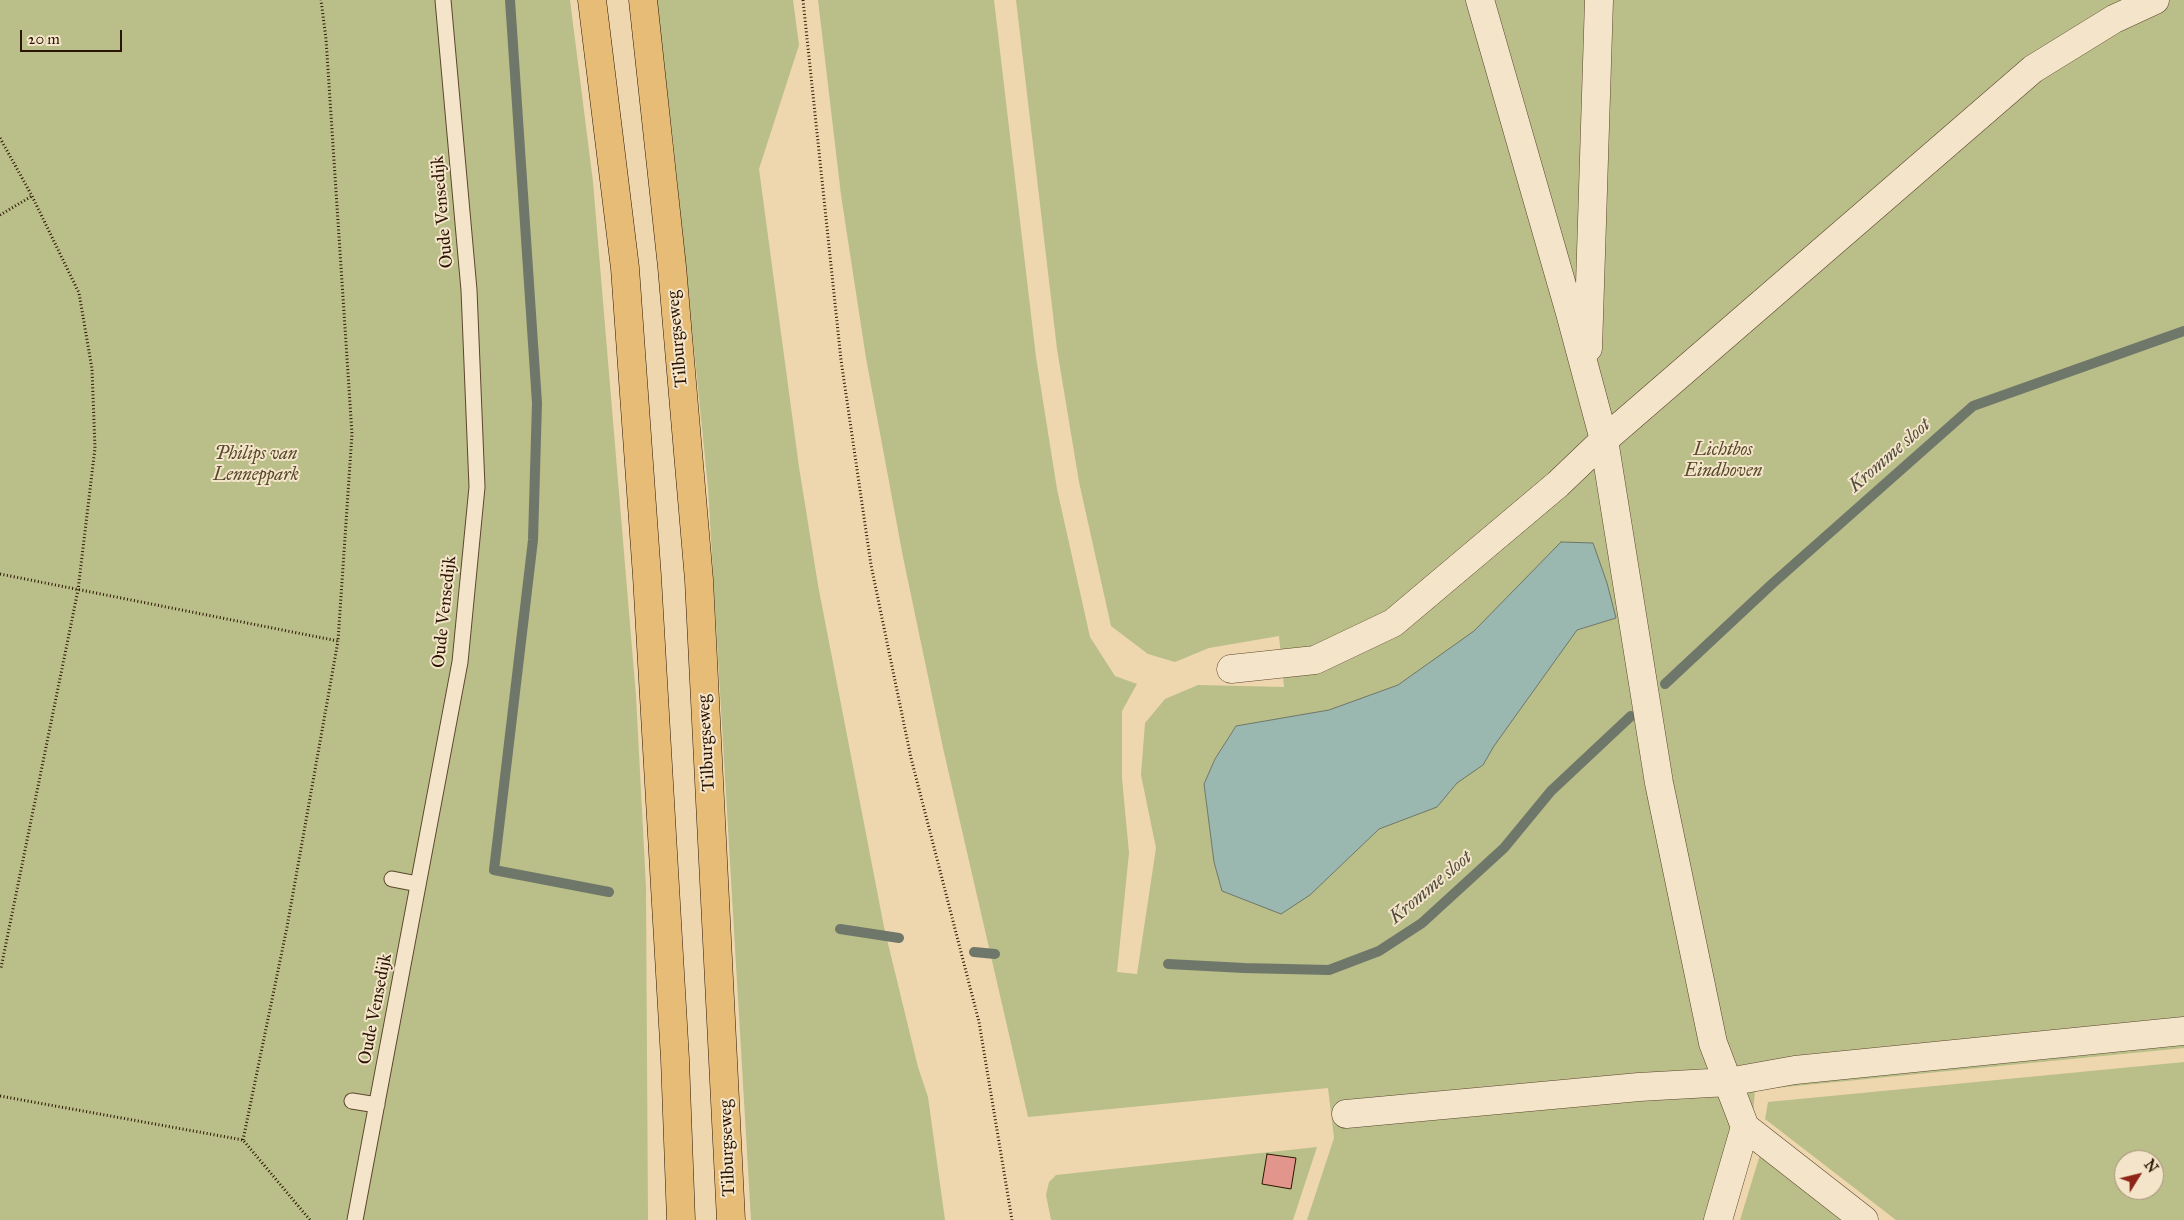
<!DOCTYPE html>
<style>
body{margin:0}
#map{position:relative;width:2184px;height:1220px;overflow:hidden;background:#eed7ae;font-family:"IM FELL Great Primer",serif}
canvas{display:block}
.north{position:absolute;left:2114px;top:1150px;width:50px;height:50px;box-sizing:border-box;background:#f4e5ca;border:1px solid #a4927a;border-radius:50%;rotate:54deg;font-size:14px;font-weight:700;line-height:20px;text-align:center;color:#2b1502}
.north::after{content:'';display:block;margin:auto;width:18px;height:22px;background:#8f2418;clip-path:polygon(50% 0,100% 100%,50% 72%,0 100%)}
.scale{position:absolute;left:20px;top:30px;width:102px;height:22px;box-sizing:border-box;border:2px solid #2b1502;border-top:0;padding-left:6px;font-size:15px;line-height:18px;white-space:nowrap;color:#2b1502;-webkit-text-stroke:4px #f4e5ca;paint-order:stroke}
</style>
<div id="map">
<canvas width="2184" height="1220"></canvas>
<div class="north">N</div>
<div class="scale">20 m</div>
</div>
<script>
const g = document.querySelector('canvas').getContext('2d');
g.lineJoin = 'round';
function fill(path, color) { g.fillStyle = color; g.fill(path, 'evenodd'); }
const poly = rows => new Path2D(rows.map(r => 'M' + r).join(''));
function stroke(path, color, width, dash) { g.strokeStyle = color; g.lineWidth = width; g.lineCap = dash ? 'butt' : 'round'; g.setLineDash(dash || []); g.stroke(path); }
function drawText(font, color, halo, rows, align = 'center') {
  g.font = font + ' "IM FELL Great Primer",serif'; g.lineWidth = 4; g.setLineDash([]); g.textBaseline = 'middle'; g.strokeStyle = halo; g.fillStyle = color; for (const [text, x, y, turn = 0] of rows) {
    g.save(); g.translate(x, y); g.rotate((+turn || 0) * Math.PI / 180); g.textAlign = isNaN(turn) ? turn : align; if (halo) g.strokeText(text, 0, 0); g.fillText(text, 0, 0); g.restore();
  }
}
const green = poly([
 [0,0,570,0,593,182,636,696,646,887,648,1220,0,1220],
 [656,0,793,0,799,45,759,169,799,467,818,585,884,927,918,1067,928,1097,945,1220,751,1220,708,488,673,140],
 [818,0,994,0,1036,357,1057,489,1090,637,1115,676,1137,684,1122,711,1122,778,1129,853,1117,972,1137,974,1156,848,1141,775,1145,723,1165,699,1198,685,1284,687,1279,636,1209,648,1175,662,1148,654,1111,626,1079,482,1057,349,1016,0,2184,0,2184,1048,1755,1090,1750,1153,1729,1220,1307,1220,1334,1138,1328,1088,1028,1117,943,748,903,557,866,358,841,195],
 [1288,718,1222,891,1214,862,1204,784,1215,759,1236,726],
 [2184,1062,2184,1220,1896,1220,1765,1119,1768,1102],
 [2124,1160,2154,1160,2154,1190,2124,1190],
 [1317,1147,1293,1220,1051,1220,1046,1195,1049,1182,1056,1175],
 [1760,1155,1843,1220,1740,1220]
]);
const water = poly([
 [1561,542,1593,543,1607,583,1616,618,1577,630,1494,746,1483,765,1457,783,1437,807,1379,829,1310,895,1281,914,1222,891,1214,862,1204,784,1215,759,1236,726,1329,710,1398,685,1474,631,1561,542]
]);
const stream = poly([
 [510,0,537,403,533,540,494,870,609,892],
 [1665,684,1772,584,1973,406,2184,331],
 [840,929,899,938],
 [974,952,995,954],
 [1168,964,1244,968,1329,970,1379,951,1422,923,1504,848,1551,791,1631,716]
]);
const building = poly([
 [1267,1154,1296,1158,1291,1189,1262,1184,1267,1154]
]);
const path = poly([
 [803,0,841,360,871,565,911,758,979,1022,1012,1220],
 [0,138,32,196,79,293,92,369,95,448,78,590,1,968],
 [0,215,32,196],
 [0,574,338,641,352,434,326,39,321,0],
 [0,1096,243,1140,310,1220],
 [243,1140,287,927,338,641]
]);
const lane = poly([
 [392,879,418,884],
 [352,1101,377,1105],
 [355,1220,460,662,477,487,469,290,443,0]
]);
const street = poly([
 [1588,348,1599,0],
 [1231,669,1315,660,1393,623,1558,484,1604,440,1570,313,1480,0],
 [1346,1114,1639,1087,1728,1082,1795,1070,2184,1031],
 [1745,1127,1864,1220],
 [1718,1220,1745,1127,1713,1043,1659,783,1604,440,2033,69,2114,19,2155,0]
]);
const highway = poly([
 [592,0,625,268,647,576,675,1059,681,1220],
 [643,0,672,267,699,580,731,1220]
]);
const streetNames = [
 ["Oude Vensedijk",443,212,-95],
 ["Tilburgseweg",678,339,-95],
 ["Oude Vensedijk",445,612,-84],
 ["Tilburgseweg",707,743,-93],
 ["Oude Vensedijk",376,1009,-79],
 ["Tilburgseweg",728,1148,-92]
];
const parkNames = [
 ["Lichtbos",1723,451],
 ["Eindhoven",1723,472],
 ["Philips van",256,455],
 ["Lenneppark",256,476]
];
const waterNames = [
 ["Kromme sloot",1890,456,-41],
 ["Kromme sloot",1431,888,-40]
];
fill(green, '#babe89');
fill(water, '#9bb8b0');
stroke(water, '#6e776a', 1);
stroke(stream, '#6e776a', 10);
fill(building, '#e2968b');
stroke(building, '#2b1502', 1);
stroke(lane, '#5c462d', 17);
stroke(street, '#5c462d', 29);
stroke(highway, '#2b1502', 29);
stroke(path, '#2b1502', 3, [1, 2.5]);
stroke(lane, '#f4e5ca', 15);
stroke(street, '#f4e5ca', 28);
stroke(highway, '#e7bc77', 28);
drawText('18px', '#2b1502', '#f4e5ca', streetNames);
drawText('italic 18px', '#56482a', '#f4e5ca', parkNames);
drawText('italic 19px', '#524e3f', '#f4e5ca', waterNames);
</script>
